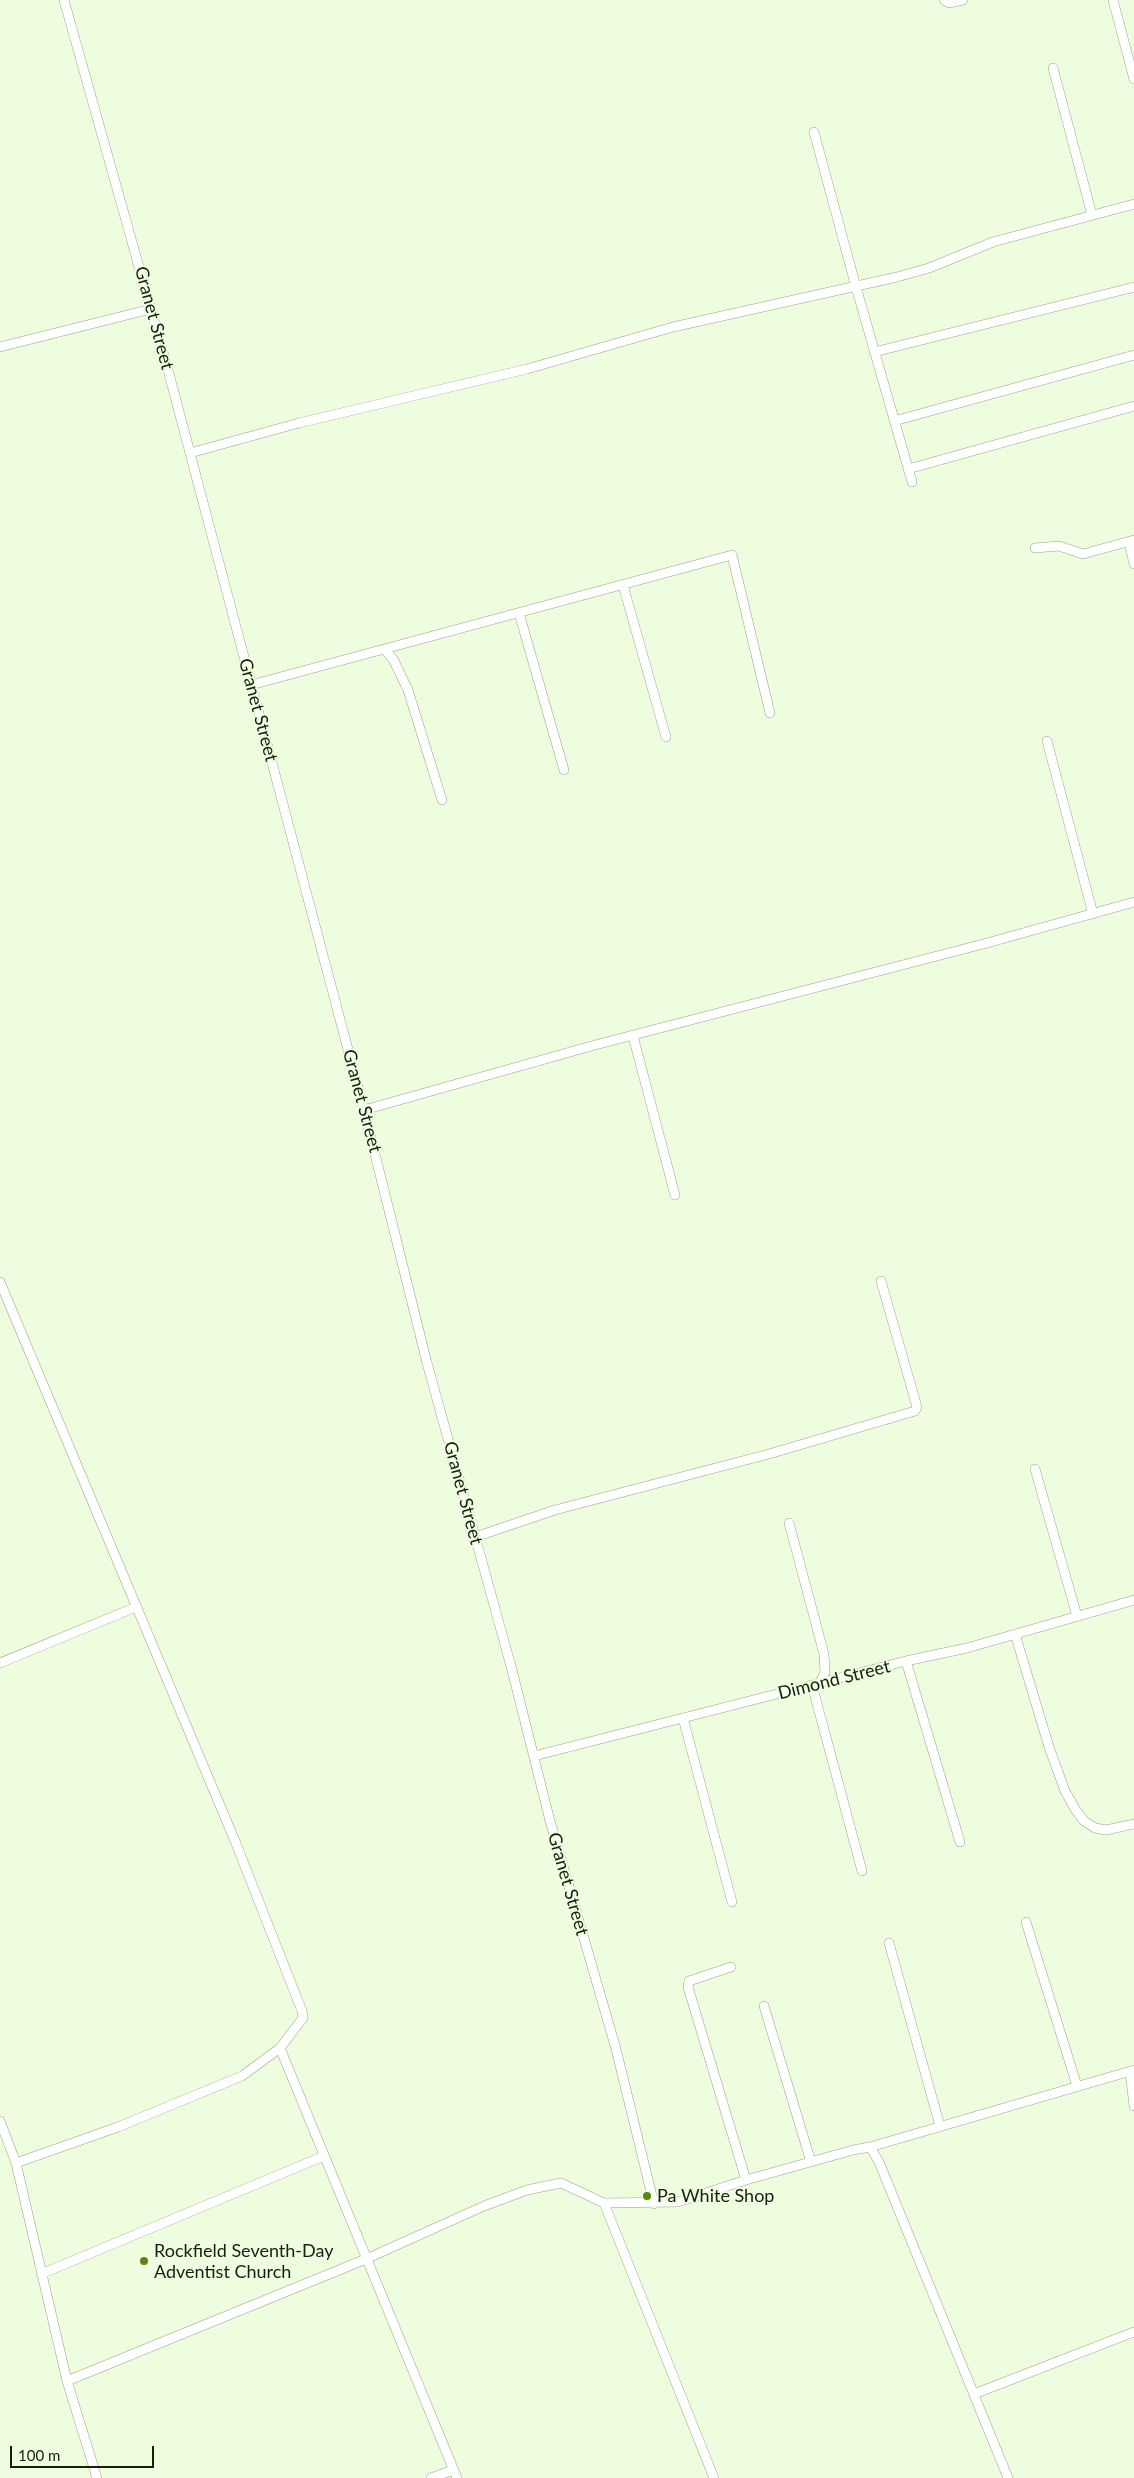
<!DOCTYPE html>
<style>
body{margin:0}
#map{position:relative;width:1134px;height:2478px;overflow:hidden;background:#edfdde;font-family:Lato,sans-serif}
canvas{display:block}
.scale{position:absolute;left:10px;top:2446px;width:144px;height:22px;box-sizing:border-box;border:2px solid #191e13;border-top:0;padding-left:6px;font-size:15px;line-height:18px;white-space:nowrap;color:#191e13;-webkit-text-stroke:4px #edfdde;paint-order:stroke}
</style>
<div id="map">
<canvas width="1134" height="2478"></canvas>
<div class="scale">100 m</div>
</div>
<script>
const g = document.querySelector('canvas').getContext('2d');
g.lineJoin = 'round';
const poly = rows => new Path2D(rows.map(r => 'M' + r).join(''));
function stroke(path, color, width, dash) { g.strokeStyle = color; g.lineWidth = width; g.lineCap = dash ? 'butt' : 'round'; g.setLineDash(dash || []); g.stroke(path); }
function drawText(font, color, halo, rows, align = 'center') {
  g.font = font + ' Lato,sans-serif'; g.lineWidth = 4; g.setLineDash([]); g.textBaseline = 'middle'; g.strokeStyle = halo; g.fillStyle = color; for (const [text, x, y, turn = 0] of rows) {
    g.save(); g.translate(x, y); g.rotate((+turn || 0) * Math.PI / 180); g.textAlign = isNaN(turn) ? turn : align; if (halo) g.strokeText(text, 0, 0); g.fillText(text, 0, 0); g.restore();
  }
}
const minor = poly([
 [64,0,168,370,364,1110,427,1363,512,1670,550,1821,616,2049,654,2204],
 [944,0,949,3,963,0],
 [1113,0,1134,79],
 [1053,68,1092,215],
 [814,132,856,287,912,482],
 [0,347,151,309],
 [874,352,1134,287],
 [894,421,1134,355],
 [190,453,299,423,527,369,673,327,897,277,929,268,993,242,1134,204],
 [908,469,1134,406],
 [1129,542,1134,564],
 [1035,548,1059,546,1083,554,1134,540],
 [623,585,666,737],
 [519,613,564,770],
 [384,649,393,659,408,690,442,800],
 [251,685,732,555,770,713],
 [1047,741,1093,914],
 [633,1036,675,1195],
 [364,1110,595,1045,987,943,1134,902],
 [0,1282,235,1841,302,2011,303,2018,280,2048,242,2076,118,2127,16,2163],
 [1035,1469,1077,1616],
 [789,1523,824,1654,825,1672,820,1683],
 [475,1537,555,1510,769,1454,915,1411,917,1407,881,1281],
 [1015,1634,1049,1747,1065,1791,1075,1809,1084,1821,1095,1828,1106,1830,1134,1824],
 [906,1661,960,1842],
 [0,1663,136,1607],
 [812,1685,862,1871],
 [683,1718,732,1902],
 [534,1756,906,1661,967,1648,1134,1600],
 [1026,1922,1077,2086],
 [889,1943,940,2126],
 [731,1967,689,1981,688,1987,746,2180],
 [764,2006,811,2162],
 [280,2048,457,2478],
 [1130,2071,1134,2106],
 [0,2121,16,2163,67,2381],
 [870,2147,879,2162,1008,2478],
 [604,2203,714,2478],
 [41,2274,324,2156],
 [974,2394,1134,2332],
 [97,2478,67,2381,366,2259,484,2206,527,2190,561,2183,604,2203,678,2202,746,2180,853,2150,870,2147,1134,2070],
 [431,2478,453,2470]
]);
const markers = [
 [647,2196,5,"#5a8613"],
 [144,2261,5,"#5a8613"]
];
const streetNames = [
 ["Granet Street",154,318,75],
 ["Granet Street",258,710,75],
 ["Granet Street",362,1101,75],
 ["Granet Street",463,1493,75],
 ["Dimond Street",834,1680,-14],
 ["Granet Street",568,1884,74]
];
const poiNames = [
 ["Pa White Shop",657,2196],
 ["Rockfield Seventh-Day",154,2251],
 ["Adventist Church",154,2272]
];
stroke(minor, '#97a588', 10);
stroke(minor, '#fff', 9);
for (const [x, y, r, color] of markers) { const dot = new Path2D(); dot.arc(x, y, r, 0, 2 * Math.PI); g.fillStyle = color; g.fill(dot); stroke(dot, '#edfdde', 2); }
drawText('18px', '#191e13', '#edfdde', streetNames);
drawText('18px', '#191e13', '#edfdde', poiNames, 'left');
</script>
